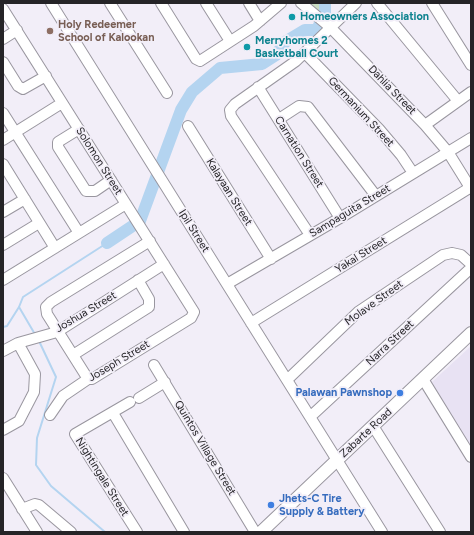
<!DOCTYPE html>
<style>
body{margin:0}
#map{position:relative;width:474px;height:535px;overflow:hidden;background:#f2eef8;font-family:Figtree,sans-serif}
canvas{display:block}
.frame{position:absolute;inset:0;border:4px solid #252427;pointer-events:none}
</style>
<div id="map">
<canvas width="474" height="535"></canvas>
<div class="frame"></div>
</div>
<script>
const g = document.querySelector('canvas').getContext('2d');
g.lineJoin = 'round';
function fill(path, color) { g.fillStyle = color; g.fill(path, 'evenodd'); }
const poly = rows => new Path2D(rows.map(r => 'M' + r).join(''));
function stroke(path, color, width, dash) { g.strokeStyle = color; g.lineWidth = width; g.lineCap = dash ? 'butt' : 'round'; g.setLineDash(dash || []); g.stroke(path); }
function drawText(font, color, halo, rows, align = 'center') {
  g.font = font + ' Figtree,sans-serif'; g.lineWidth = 3.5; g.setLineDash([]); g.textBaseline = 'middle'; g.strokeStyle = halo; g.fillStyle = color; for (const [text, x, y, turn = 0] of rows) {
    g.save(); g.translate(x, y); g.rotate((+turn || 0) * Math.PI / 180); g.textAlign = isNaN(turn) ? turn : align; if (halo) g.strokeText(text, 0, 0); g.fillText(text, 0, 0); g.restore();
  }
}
const built = poly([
 [471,346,471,449,436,394,438,392,432,382]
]);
const green = poly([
 [305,3,323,3,323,10,319,15]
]);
const stream = poly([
 [19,307,36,336],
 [3,327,7,326,19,307,23,297,107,243],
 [39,341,56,377,37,438,36,465,51,486,105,532]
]);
const river = poly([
 [107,243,140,221,181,110,192,92,220,68,262,64,276,55,285,42,305,30,317,30,325,12,325,3]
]);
const minor = poly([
 [51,3,382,532],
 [110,3,167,93],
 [161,3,196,59,200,61,254,26,281,3],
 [206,3,230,41],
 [249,3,260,21],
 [301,3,331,28,425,125,448,152,471,189],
 [377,3,458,101],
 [432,3,471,65],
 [3,9,194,312,191,318,92,379,88,379,63,396,50,415],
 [3,39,17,30],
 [305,53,379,129,401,155,413,173],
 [3,62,18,86,23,89,46,76],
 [258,87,340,218],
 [3,113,79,233],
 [279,119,299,106,308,107,376,196],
 [425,125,471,92],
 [188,126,271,259],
 [79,129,58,142,58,147,86,191,95,191,111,180],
 [3,140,62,103],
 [3,164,55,248],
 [3,212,25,199],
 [310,235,231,116,230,110,235,104,296,61,356,3],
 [3,245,39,223],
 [3,280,126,204],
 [227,284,340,218,471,138],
 [251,323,471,187],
 [3,351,18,343,57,332,164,264],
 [73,355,149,307,149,299,138,280],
 [154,365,255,532],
 [88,379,47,314,46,307,51,302,150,241],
 [423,379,471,457],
 [287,380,358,312,443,255,452,253,461,255,471,264],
 [139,398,165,382],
 [130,402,75,434,137,532],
 [113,413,184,532],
 [310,417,471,268],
 [373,426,440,532],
 [3,430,19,421,34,392,35,374,18,343],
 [3,478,37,532],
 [22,509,35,504,39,505,71,532]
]);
const major = poly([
 [261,532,471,333]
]);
const markers = [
 [292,17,4,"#0f9aa8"],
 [50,31,4,"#8d6e63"],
 [247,47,4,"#0f9aa8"],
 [400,393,4,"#3f7fe0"],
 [271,505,4,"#3f7fe0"]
];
const cultureNames = [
 ["Homeowners Association",300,17],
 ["Merryhomes 2",255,41],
 ["Basketball Court",255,54]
];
const educationNames = [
 ["Holy Redeemer",58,25],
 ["School of Kalookan",58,38]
];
const streetNames = [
 ["Dahlia Street",392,90,46],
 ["Germanium Street",361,112,47],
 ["Carnation Street",299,152,58],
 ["Solomon Street",99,161,58],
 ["Kalayaan Street",229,192,58],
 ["Sampaguita Street",350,211,-31],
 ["Ipil Street",194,231,58],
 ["Yakal Street",361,255,-32],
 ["Molave Street",374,303,-36],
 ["Joshua Street",86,312,-31],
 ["Narra Street",390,343,-43],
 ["Joseph Street",119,361,-31],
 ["Zabarte Road",366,433,-43],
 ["Quintos Village Street",205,448,59],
 ["Nightingale Street",102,477,58]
];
const shopNames = [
 ["Palawan Pawnshop",392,393],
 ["Jhets-C Tire",279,499,"left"],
 ["Supply & Battery",279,512,"left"]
];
fill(built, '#e8e2f3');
fill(green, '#cadcc2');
stroke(stream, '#b4d4f0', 2);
stroke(river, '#b4d4f0', 12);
stroke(minor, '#99969f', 12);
stroke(major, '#99969f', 14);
stroke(minor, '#fff', 10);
stroke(major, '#fff', 12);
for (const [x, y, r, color] of markers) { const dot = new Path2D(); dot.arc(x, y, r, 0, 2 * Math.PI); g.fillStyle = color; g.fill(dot); stroke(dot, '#f2eef8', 1.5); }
drawText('bold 11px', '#0d838f', '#f2eef8', cultureNames, 'left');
drawText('bold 11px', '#785e54', '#f2eef8', educationNames, 'left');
drawText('11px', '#252427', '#f2eef8', streetNames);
drawText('bold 11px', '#366cbe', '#f2eef8', shopNames, 'right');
</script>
